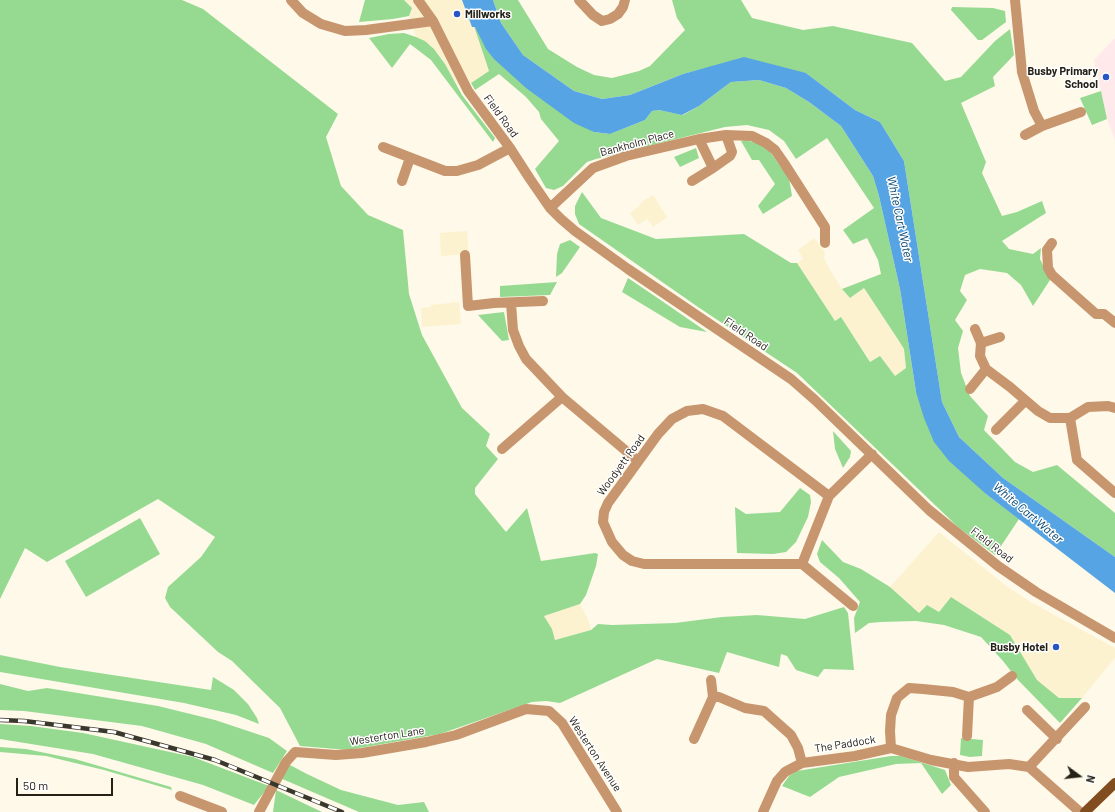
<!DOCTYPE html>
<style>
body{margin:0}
#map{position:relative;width:1115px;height:812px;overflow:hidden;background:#fef9e9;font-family:Barlow,sans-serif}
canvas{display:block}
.north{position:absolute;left:1059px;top:756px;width:40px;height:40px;-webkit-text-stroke:3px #fff;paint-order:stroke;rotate:105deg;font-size:11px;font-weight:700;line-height:16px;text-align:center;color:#242117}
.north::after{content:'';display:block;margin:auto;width:14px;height:18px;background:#242117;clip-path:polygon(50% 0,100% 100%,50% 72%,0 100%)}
.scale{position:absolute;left:16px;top:778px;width:97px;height:18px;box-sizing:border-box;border:2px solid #242117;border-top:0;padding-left:5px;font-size:12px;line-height:14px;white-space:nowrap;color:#242117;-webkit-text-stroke:3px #fff;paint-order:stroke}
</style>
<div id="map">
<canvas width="1115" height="812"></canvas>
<div class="north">N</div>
<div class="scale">50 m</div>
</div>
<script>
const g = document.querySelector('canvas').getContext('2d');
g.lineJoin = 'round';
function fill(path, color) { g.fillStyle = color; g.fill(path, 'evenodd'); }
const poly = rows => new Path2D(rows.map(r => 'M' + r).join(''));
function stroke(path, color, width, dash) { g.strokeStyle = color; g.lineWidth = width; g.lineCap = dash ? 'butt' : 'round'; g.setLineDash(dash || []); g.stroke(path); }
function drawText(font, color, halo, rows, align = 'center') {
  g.font = font + ' Barlow,sans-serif'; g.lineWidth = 3; g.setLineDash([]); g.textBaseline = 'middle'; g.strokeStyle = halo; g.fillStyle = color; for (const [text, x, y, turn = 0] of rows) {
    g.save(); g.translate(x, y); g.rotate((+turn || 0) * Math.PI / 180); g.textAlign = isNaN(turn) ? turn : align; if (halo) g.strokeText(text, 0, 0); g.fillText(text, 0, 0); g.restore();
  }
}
const built = poly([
 [404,0,462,0,472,27,474,26,489,71,471,83,457,85,440,56,430,45,416,37,409,16,412,8],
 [653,195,667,217,653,227,647,219,638,225,630,213,639,206,643,201],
 [467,231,469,254,441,256,440,233],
 [814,238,825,252,824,258,829,268,842,289,850,298,864,288,899,341,904,349,906,368,895,376,871,362,841,318,835,322,797,263,803,259,798,250],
 [459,302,461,324,422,327,421,308,431,307,431,305],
 [939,532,1005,585,1029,601,1115,648,1115,658,1082,698,1059,698,1037,680,1010,635,951,597,939,612,919,613,890,587],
 [580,604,588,619,591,630,555,640,552,629,544,616]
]);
const education = poly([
 [1115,38,1115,140,1107,119,1094,60]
]);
const green = poly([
 [0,0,182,0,203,9,338,114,326,137,341,186,368,215,403,230,409,294,422,335,462,408,490,434,486,446,498,459,475,488,475,494,506,532,527,508,541,561,595,553,598,554,596,566,586,595,580,604,544,616,552,629,555,640,591,630,598,624,612,625,675,623,722,617,757,615,805,619,844,607,848,613,854,670,824,669,818,677,796,670,787,656,781,654,779,667,727,652,719,673,657,659,560,703,546,701,532,702,440,734,348,750,300,746,280,708,232,661,218,652,170,607,165,598,168,587,201,557,215,537,158,499,47,562,25,548,0,599],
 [365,0,404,0,412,8,409,16,393,19,359,22],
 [493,0,518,0,548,49,577,67,594,75,612,78,639,71,650,66,685,30,677,18,672,0,741,0,752,18,803,30,833,26,912,43,945,81,961,77,995,41,1010,29,1014,55,993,77,995,86,961,103,986,162,982,173,1002,216,1017,212,1042,201,1046,213,1002,241,1009,249,1033,254,1041,248,1040,259,1050,280,1033,306,1021,285,1007,273,980,269,965,275,960,291,967,300,955,320,963,331,958,348,961,373,970,396,988,416,984,430,1015,462,1033,472,1057,465,1115,513,1115,557,1003,478,959,437,942,402,904,161,880,122,855,110,806,73,706,68,683,74,630,95,602,99,574,91,523,55,501,23],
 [952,7,993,8,1005,11,1006,22,982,40,978,40,951,10],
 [474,26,594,132,610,134,645,120,652,111,659,110,683,115,699,106,731,82,759,80,786,88,809,102,841,126,873,176,879,196,900,289,916,392,986,494,1019,519,995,555,959,528,797,373,698,307,579,224,575,214,575,206,582,192,601,218,656,239,744,234,791,263,797,263,835,321,841,317,870,362,880,356,895,376,906,368,904,349,899,341,864,288,850,298,842,289,881,274,878,260,867,238,853,244,843,230,874,208,827,138,796,159,784,141,769,130,747,125,725,127,596,159,587,162,563,186,554,190,546,188,535,169,559,141,541,119,539,112,526,97,499,74,475,90,471,83,489,71],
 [404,33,416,37,425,41,434,49,445,64,462,95,495,138,493,142,431,60,410,44,392,68,369,38,389,34],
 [1101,91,1107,119,1092,125,1080,98],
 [746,140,760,144,770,152,789,178,792,196,763,214,758,206,775,184,759,160,752,160,741,141],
 [696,148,699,158,680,167,674,157],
 [570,240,580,247,562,273,556,277,557,254,560,244],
 [628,278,662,301,707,332,680,327,622,292],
 [557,282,550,295,500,297,500,286],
 [504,312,509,340,502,341,478,315],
 [833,431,851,451,850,457,843,468,835,449],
 [800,488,810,495,811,502,808,517,796,542,786,552,773,554,737,553,735,507,746,514,780,512],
 [140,518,160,554,86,597,65,561],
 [822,540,843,562,861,569,890,587,919,613,927,605,939,612,951,597,1010,635,1037,680,1059,698,1082,698,1060,723,1018,680,1003,661,981,637,944,625,916,621,881,622,869,623,855,633,854,618,860,602,839,578,820,562,817,554],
 [0,655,60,667,211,690,213,677,234,690,248,704,257,718,259,724,236,715,184,703,0,672],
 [0,684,28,691,47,688,158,706,215,720,269,738,287,751,273,773,206,744,142,726,24,711,0,710],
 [0,724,31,726,83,733,193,757,269,786,254,805,203,785,93,754,0,739],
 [961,738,983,740,982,756,970,757,960,755],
 [0,747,26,749,75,759,171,787,172,790,104,770,46,756,0,752],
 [891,756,901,756,945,770,951,785,942,794,921,763,896,764,839,777,810,797,782,786,789,776,797,771],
 [290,765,307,774,341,790,398,805,424,802,429,812,359,812,280,778],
 [276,790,322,812,273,812]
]);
const water = poly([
 [462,0,493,0,501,23,523,55,574,91,602,99,630,95,683,74,744,57,806,73,855,110,880,122,904,161,942,402,959,437,1003,478,1115,557,1115,593,986,494,949,461,934,442,924,418,916,392,900,289,879,196,873,176,841,126,809,102,786,88,759,80,731,82,699,106,682,115,659,110,652,111,645,120,610,134,594,132,574,123,526,88,494,59,486,49,475,27,472,27]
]);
const street = poly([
 [291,0,303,13,321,24,345,31,366,30,433,21],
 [418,0,433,21,468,91,510,148,530,179,550,208,561,219,575,231,628,269,791,379,815,400,929,510,998,566,1036,592,1115,638],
 [579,0,593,15,602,21,610,19,618,14,623,7,625,0],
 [1015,0,1022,72,1034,111,1042,126],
 [1025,135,1042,126,1081,112],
 [699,139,713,168],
 [383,147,445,171,457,171,478,165,510,148],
 [402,181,410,158],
 [692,181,713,168,730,156,732,152,726,135],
 [550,208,593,168,626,156,699,139,726,135,752,136,766,143,775,150,784,163,825,227,825,243],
 [1052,243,1047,250,1048,268,1052,275,1096,314,1104,314,1115,323],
 [465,255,468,306,494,303,543,301],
 [511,303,513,330,519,346,526,359,562,397,638,461],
 [975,329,981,343,1000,337],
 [981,343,980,356,986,369,1010,387,1038,411,1050,418,1070,418,1088,407,1108,406,1115,408],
 [970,389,986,369],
 [1070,418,1077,460,1115,493],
 [996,430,1025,401],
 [502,449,562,397],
 [829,496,723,416,703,409,687,411,672,419,658,434,608,503,604,512,603,522,612,542,623,555,632,561,644,564,802,564,829,496,872,454],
 [802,564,853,606],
 [711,680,713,697],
 [1027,710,1057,739],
 [967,736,969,697],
 [694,739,713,697,719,697,745,708,764,711,791,735,798,748,802,763,855,756,891,748,931,760,968,767,1009,764,1029,767,1080,812],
 [891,748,890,731,891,715,897,698,909,688,923,689,953,692,969,697,997,687,1012,676],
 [954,763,954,777,985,812],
 [1029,767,1085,707],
 [180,796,222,812],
 [259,812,286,762,295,752,336,755,362,753,426,742,456,735,526,709,549,711,562,723,617,812],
 [763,812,777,781,785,772,802,763]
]);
const primary = poly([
 [1085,812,1115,783]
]);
const rail = poly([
 [0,720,24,721,114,732,215,760,342,812]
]);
const markers = [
 [457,14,4,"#2955c4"],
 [1106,77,4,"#2955c4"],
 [1056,647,4,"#2955c4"]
];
const poiNames = [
 ["Millworks",465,14,"left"],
 ["Busby Primary",1098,71],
 ["School",1098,84],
 ["Busby Hotel",1048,647]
];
const streetNames = [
 ["Field Road",501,116,54],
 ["Bankholm Place",637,143,-15],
 ["Field Road",746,334,34],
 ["Woodyett Road",621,465,-54],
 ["Field Road",992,545,38],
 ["Westerton Lane",387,736,-9],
 ["The Paddock",845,744,-9],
 ["Westerton Avenue",595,754,57]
];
const waterNames = [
 ["White Cart Water",900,219,78],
 ["White Cart Water",1028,513,40]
];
fill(built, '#fdf2d0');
fill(education, '#ffe9eb');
fill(green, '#96da92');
fill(water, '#56a4e4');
stroke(street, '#c8966e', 10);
stroke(primary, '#814d1e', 10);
stroke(rail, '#3a372c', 4.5);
stroke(rail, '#fff', 3, [9]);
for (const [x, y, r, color] of markers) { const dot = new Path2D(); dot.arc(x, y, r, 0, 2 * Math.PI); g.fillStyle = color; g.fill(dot); stroke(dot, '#fff', 1.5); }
drawText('bold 11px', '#242117', '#fff', poiNames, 'right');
drawText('11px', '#242117', '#fff', streetNames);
drawText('italic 12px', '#04436c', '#fff', waterNames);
</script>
